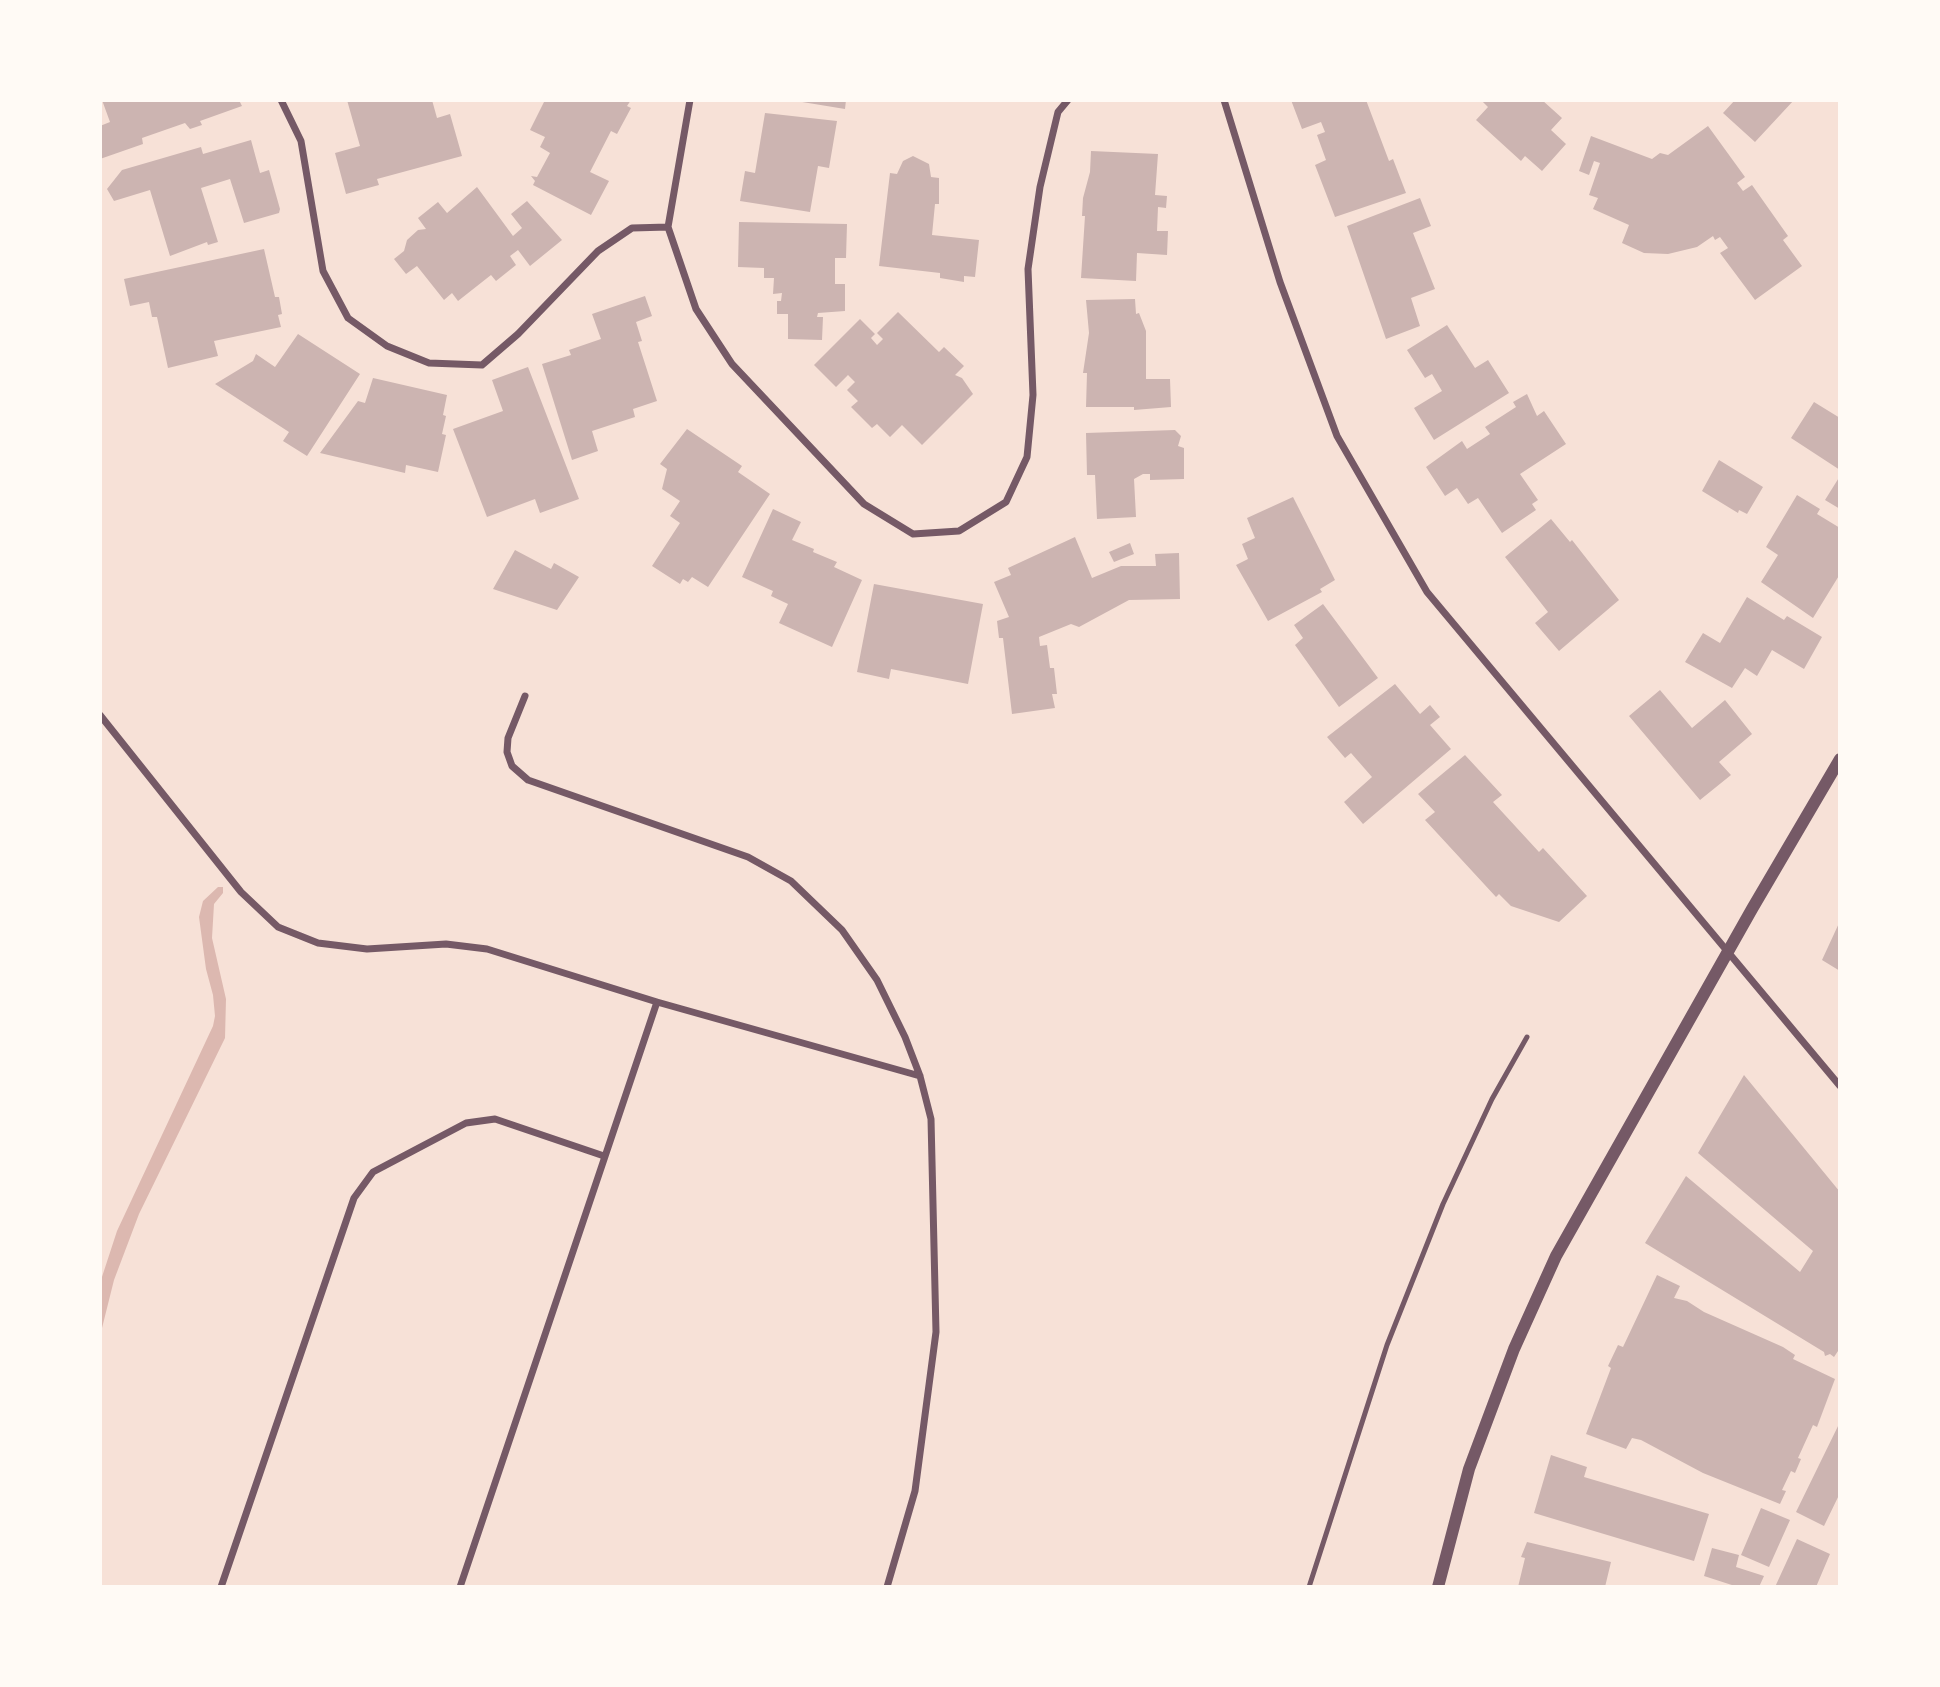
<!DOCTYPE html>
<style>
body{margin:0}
#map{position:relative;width:1940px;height:1687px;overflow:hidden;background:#f7e1d7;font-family:Mulish,sans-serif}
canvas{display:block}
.frame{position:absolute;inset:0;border:102px solid #fffaf5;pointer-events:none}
</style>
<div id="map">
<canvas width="1940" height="1687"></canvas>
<div class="frame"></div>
</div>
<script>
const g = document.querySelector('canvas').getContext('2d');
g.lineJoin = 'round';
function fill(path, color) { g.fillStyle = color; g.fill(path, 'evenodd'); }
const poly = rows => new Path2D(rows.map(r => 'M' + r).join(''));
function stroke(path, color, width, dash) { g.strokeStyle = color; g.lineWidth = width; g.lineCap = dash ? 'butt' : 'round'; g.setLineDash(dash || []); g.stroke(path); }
const water = poly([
 [218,887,223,887,223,893,214,904,212,938,226,999,225,1038,139,1214,114,1280,100,1336,100,1283,117,1231,213,1026,215,1016,213,995,206,969,199,917,203,901]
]);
const building = poly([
 [102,100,239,100,242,106,200,121,202,125,190,129,185,123,142,138,143,144,100,159,100,126,110,122],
 [347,100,432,100,437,118,450,114,462,156,377,179,379,185,346,194,335,153,360,146],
 [545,100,631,100,627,106,631,108,617,134,611,131,590,172,609,181,591,215,533,185,535,181,531,176,537,177,550,153,540,147,545,137,530,130],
 [790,100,846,100,845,109],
 [1291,100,1366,100,1389,161,1393,159,1406,193,1335,217,1315,165,1326,160,1317,135,1325,132,1321,122,1302,129],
 [1481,100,1542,100,1562,118,1551,130,1566,144,1542,171,1525,156,1521,161,1476,120,1488,107],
 [1735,100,1794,100,1755,142,1723,113],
 [765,113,837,121,829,168,818,166,810,212,740,201,745,171,755,173],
 [1708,126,1745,177,1737,183,1743,191,1752,185,1788,236,1783,240,1802,266,1755,300,1720,253,1728,248,1720,237,1715,240,1713,236,1697,247,1668,254,1644,253,1622,243,1629,225,1593,209,1598,198,1589,195,1600,163,1594,161,1589,175,1579,171,1591,136,1652,159,1660,153,1668,155],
 [251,140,260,173,269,170,280,209,279,213,244,223,230,179,201,188,218,242,208,245,207,242,170,256,150,190,114,201,107,189,122,170,201,147,203,154],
 [1091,151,1158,154,1155,195,1167,196,1166,208,1158,207,1157,231,1168,231,1167,255,1137,253,1136,281,1081,278,1085,216,1082,216,1083,198,1090,172],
 [913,156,929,164,931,177,939,178,939,204,935,204,932,235,979,240,975,277,964,276,964,282,940,278,940,273,879,266,890,173,897,174,903,161],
 [477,187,513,236,522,228,511,214,527,201,562,240,530,266,518,250,510,256,516,265,496,281,491,275,458,301,452,293,444,300,417,266,406,274,394,259,404,251,407,240,418,230,426,229,418,218,438,202,447,213],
 [1420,198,1431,226,1413,233,1435,289,1411,298,1420,326,1386,339,1347,226],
 [739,222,847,224,846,258,835,258,835,284,845,284,845,311,818,313,817,317,823,317,822,340,788,339,788,314,777,314,777,301,781,301,782,293,773,294,774,278,764,278,764,268,738,267],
 [264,249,275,297,279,297,282,314,278,315,281,327,214,341,218,356,168,368,157,317,152,317,149,302,130,306,124,279],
 [645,296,652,316,636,322,642,341,638,342,657,401,633,409,635,417,592,431,598,451,572,460,542,364,571,355,569,350,601,339,592,314],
 [1135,299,1136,314,1139,313,1146,331,1146,379,1170,379,1171,407,1134,410,1134,407,1086,407,1087,373,1083,373,1089,333,1086,300],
 [898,312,939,352,944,347,964,366,955,375,962,378,973,394,922,445,902,425,890,437,877,424,872,428,851,407,858,401,847,390,855,382,848,375,836,387,814,365,860,319,875,334,871,338,877,345,883,339,877,333],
 [1447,325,1475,368,1488,360,1509,393,1434,440,1414,408,1442,391,1432,374,1425,378,1407,350],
 [298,334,360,374,307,456,283,441,289,432,215,384,253,361,256,354,275,367],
 [528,367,579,499,540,513,535,499,487,517,453,429,503,411,492,380],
 [373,378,447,395,443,415,446,416,442,434,446,435,438,472,406,465,405,473,320,453,358,401,365,403],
 [1527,394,1537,416,1544,411,1566,444,1520,474,1538,500,1532,504,1536,510,1502,533,1478,498,1468,504,1457,488,1445,496,1426,467,1462,441,1467,449,1490,434,1485,427,1516,407,1513,402],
 [1814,402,1840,418,1840,470,1791,438],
 [687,429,742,466,738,472,770,494,708,587,692,577,688,582,683,579,680,584,652,566,680,523,670,516,680,501,662,489,667,469,660,464],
 [1175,430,1181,436,1178,446,1184,448,1184,479,1150,480,1150,474,1143,474,1134,479,1136,517,1097,519,1095,475,1087,475,1086,433],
 [1719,460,1763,487,1747,514,1739,510,1738,513,1702,491],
 [1840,476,1840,509,1825,500],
 [1797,495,1820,509,1817,514,1840,528,1840,574,1813,618,1761,582,1778,555,1766,547],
 [1293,497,1335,580,1320,589,1322,592,1268,621,1236,565,1248,559,1242,544,1255,538,1247,518],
 [773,509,801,522,792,540,814,549,813,552,837,562,834,567,862,580,832,647,779,623,788,604,771,596,773,591,742,577],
 [1551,519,1570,542,1572,540,1619,600,1559,651,1535,623,1548,612,1505,557],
 [1075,537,1092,578,1121,566,1156,566,1155,554,1179,553,1180,599,1129,600,1079,627,1071,624,1039,637,1040,646,1047,645,1050,668,1054,668,1057,694,1052,694,1055,708,1012,714,1003,638,999,638,997,621,1009,617,994,582,1011,575,1008,568],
 [1130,543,1134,554,1114,562,1109,552],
 [515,550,551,569,554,563,579,577,557,610,493,589],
 [874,584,983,604,968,684,891,669,889,679,857,672],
 [1747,597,1784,620,1787,616,1822,637,1804,669,1772,650,1757,676,1745,668,1732,688,1685,662,1703,633,1720,643],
 [1323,604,1378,678,1339,707,1295,645,1303,638,1294,625],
 [1395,684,1420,714,1430,705,1440,717,1430,725,1451,749,1363,824,1344,802,1372,777,1351,753,1345,758,1327,737],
 [1660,690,1692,728,1725,700,1752,734,1719,762,1731,775,1700,800,1629,716],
 [1465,755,1502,795,1493,802,1539,852,1543,848,1587,896,1559,922,1511,906,1499,894,1496,897,1425,820,1435,812,1418,794],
 [1840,921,1840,971,1822,960],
 [1744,1075,1840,1192,1840,1348,1834,1357,1830,1354,1825,1356,1824,1352,1645,1243,1686,1176,1800,1272,1813,1251,1698,1153],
 [1657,1275,1680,1286,1674,1298,1687,1301,1704,1312,1783,1347,1795,1355,1793,1359,1835,1379,1817,1427,1813,1425,1798,1458,1801,1459,1795,1473,1791,1471,1782,1490,1786,1491,1780,1504,1703,1473,1641,1440,1632,1438,1626,1449,1586,1434,1611,1368,1608,1366,1618,1345,1623,1347],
 [1840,1422,1840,1493,1824,1526,1796,1512],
 [1551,1455,1587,1467,1584,1477,1709,1514,1694,1561,1534,1513],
 [1761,1508,1790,1520,1769,1567,1741,1555],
 [1797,1539,1830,1554,1816,1587,1775,1587],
 [1527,1542,1611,1562,1605,1587,1518,1587,1525,1558,1521,1557],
 [1712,1548,1739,1555,1736,1567,1764,1576,1759,1587,1738,1587,1704,1576]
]);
const service = poly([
 [1309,1587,1387,1345,1443,1204,1492,1099,1527,1037]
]);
const minor = poly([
 [281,100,301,141,323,271,348,318,387,346,429,363,482,365,518,334,598,251,632,228,668,227],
 [690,100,668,227,696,309,732,364,864,504,913,534,959,531,1006,502,1027,457,1033,395,1028,269,1040,187,1058,112,1068,100],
 [1224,100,1280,282,1337,436,1427,592,1840,1086],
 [525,696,508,738,507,752,512,766,528,780,748,857,791,881,842,930,877,980,905,1037,920,1076,931,1119,936,1332,915,1491,887,1587],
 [100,715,241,892,278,927,318,943,367,949,446,944,487,949,657,1002,920,1076],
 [221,1587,354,1198,373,1172,466,1123,495,1119,604,1156],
 [460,1587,657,1002]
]);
const tertiary = poly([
 [1438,1587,1469,1469,1514,1349,1556,1256,1752,909,1840,759]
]);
fill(water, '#dcb8b0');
fill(building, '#ccb4b1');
stroke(service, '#755966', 5);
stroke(minor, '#755966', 7);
stroke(tertiary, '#755966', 12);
</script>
